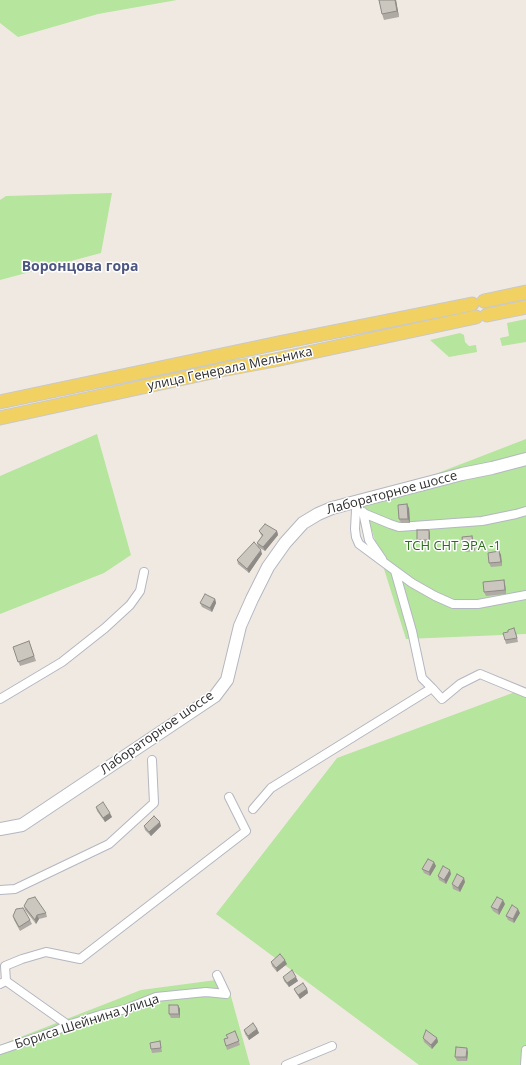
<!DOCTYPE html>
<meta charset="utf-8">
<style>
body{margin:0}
canvas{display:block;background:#efe9e1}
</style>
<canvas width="526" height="1065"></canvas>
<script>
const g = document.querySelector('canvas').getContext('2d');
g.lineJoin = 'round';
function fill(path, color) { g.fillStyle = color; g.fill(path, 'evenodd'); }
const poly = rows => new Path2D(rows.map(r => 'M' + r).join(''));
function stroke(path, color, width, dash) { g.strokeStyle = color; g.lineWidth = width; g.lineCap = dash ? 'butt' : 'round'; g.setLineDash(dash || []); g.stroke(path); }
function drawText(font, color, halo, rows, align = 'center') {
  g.font = font + ' "Open Sans",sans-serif'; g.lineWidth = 3; g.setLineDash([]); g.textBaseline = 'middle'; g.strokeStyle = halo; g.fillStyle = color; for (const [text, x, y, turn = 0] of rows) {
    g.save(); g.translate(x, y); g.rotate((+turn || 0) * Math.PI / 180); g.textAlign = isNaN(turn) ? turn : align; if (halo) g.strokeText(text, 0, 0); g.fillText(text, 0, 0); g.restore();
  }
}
const green = poly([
 [0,0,177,0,98,14,18,37,0,23],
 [112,193,101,253,0,280,0,200,6,196],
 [526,319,526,342,502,346,500,338,509,336,507,323],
 [460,333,464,335,465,342,469,346,476,345,477,352,449,357,430,340],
 [97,434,131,555,104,573,0,614,0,476],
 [526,439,526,634,406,639,363,502],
 [526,688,526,1065,419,1065,216,914,337,758],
 [216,980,229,989,250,1065,0,1065,0,1045,141,990]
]);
const street = poly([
 [355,502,356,510,355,529,356,537,359,544,386,564,412,583,435,596,453,604,478,604,526,595],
 [356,510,390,524,399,527,482,521,516,514,526,511],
 [363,512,369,540,382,559],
 [432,688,442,699,460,684,480,674,526,693],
 [0,699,62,662,105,628,130,605,140,591,144,572],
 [253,809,271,788,432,688,422,678,412,631,395,571],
 [0,890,15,889,109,844,154,803,152,760],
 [6,981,5,966,22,959,46,952,80,959,246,831,229,797],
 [0,984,6,981,68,1025],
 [0,1050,53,1032,68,1025,100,1015,126,1009,156,997,206,992,226,994,217,975],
 [286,1065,332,1046],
 [525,1065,526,1050]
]);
const secondary = poly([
 [0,829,22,825,215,696,227,680,240,626,252,599,268,567,285,543,303,523,318,514,332,508,462,474,492,468,526,459]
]);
const primary = poly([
 [484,301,526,292],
 [487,315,526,307],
 [0,402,283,342,472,304],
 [0,418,221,370,275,360,476,317]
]);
const wall = poly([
 [379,0,396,0,399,17,384,20,382,14],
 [409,508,410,523,401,523,399,519],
 [429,530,430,534,430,544,419,544,417,540],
 [259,531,277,531,278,535,265,551,258,547,257,543,262,536,261,535],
 [472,536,473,540,475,551,465,552,463,548],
 [499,551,501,555,502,566,491,567,489,563],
 [262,554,249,573,238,564,237,560],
 [504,580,505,584,506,594,486,596,484,592],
 [215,599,216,603,212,612,202,607,200,603],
 [516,632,518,642,506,644,505,640],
 [29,641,36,661,20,666,13,647],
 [96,807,112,817,105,822,97,811],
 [144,826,161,826,151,836,145,830],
 [436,866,430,876,424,873,422,869],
 [451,874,446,884,439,880,438,876],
 [465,882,460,892,453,889,452,884],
 [505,904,499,915,493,911,491,907],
 [24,906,46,913,47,917,39,919,36,924,25,910],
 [520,913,514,923,508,920,506,916],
 [13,916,30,920,32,924,20,931,14,920],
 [271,962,287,964,277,972,272,966],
 [283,977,298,981,289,987,284,981],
 [294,989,307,989,308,993,300,999,296,993],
 [178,1005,180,1009,180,1018,171,1018,169,1014],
 [257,1029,259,1033,249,1040,245,1034,244,1030],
 [235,1031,240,1045,227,1050,224,1039,228,1038],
 [423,1038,437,1038,438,1042,432,1049,424,1042],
 [160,1041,162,1052,152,1053,151,1049],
 [468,1052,467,1061,457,1061,455,1057]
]);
const shadedWall = poly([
 [395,0,396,0,399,17,397,11],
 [407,504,409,508,410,523,408,519],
 [429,530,430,534,430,544,429,540],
 [277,531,278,535,265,551,263,547],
 [472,536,473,540,475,551,473,547],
 [261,550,262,554,249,573,247,569],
 [499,551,501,555,502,566,501,562],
 [504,580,505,584,506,594,505,590],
 [215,599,216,603,212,612,210,608],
 [110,813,112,817,105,822,103,818],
 [160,822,161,826,151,836,149,832],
 [434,862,436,866,430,876,429,872],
 [450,870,451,874,446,884,444,880],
 [464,878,465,882,460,892,458,888],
 [503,900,505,904,499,915,498,910],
 [518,909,520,913,514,923,513,919],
 [37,915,39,919,36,924,35,920],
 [285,960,287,964,277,972,276,968],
 [296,977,298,981,289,987,287,983],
 [307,989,308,993,300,999,298,995],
 [178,1005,180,1009,180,1018,179,1014],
 [257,1029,259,1033,249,1040,248,1036],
 [437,1038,438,1042,432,1049,431,1045],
 [467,1048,468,1052,467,1061,466,1057]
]);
const building = poly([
 [379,0,395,0,397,11,382,14,379,0],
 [407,504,408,519,399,519,398,505,407,504],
 [265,524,277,531,263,547,257,543,263,535,259,531,265,524],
 [417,530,429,530,429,540,417,540,417,530],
 [472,536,473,547,463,548,462,537,472,536],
 [254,542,261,550,247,569,237,560,254,542],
 [499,551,501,562,489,563,488,553,499,551],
 [504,580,505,590,484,592,483,582,504,580],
 [205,594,215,599,210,608,200,603,205,594],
 [514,628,517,638,505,640,503,633,508,632,508,630,514,628],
 [29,641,34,656,18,662,13,647,29,641],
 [103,802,110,813,103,818,96,807,103,802],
 [154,816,160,822,149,832,144,826,154,816],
 [428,859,434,862,429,872,422,869,428,859],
 [443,866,450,870,444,880,438,876,443,866],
 [457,874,464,878,458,888,452,884,457,874],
 [35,897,46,913,37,915,35,920,24,906,28,899,35,897],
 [497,897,503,900,498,910,491,907,497,897],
 [512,905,518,909,513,919,506,916,512,905],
 [23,908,30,920,19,927,13,916,16,909,23,908],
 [280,954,285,960,276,968,271,962,280,954],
 [292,970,296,977,287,983,283,977,292,970],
 [303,983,307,989,298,995,294,989,303,983],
 [169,1005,178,1005,179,1014,169,1014,169,1005],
 [253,1023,257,1029,248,1036,244,1030,253,1023],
 [426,1030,437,1038,431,1045,423,1038,426,1030],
 [235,1031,239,1041,226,1046,224,1039,228,1038,226,1035,235,1031],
 [160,1041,161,1048,151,1049,150,1043,160,1041],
 [456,1047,467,1048,466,1057,455,1057,456,1047]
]);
const streetNames = [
 ["улица Генерала Мельника",230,369,-12],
 ["Лабораторное шоссе",392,493,-15],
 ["Лабораторное шоссе",157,733,-35],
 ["Бориса Шейнина улица",87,1022,-18]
];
const parkNames = [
 ["ТСН СНТ ЭРА -1",453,546]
];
const neighbourhoodNames = [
 ["Воронцова гора",80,267]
];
fill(green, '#b6e59e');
stroke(street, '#b4b7c1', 10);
stroke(secondary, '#b4b7c1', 14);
stroke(primary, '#c9c9c9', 15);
stroke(street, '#fff', 8);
stroke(secondary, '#fff', 12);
stroke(primary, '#f2d163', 13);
fill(wall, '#afaba4');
fill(shadedWall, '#8e8b86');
fill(building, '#cbc7bf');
stroke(building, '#8e8b86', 1);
drawText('13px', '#2e2e2e', '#fff', streetNames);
drawText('13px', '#2c6e1b', '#fff', parkNames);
drawText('bold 14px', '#4d5680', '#fff', neighbourhoodNames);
</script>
